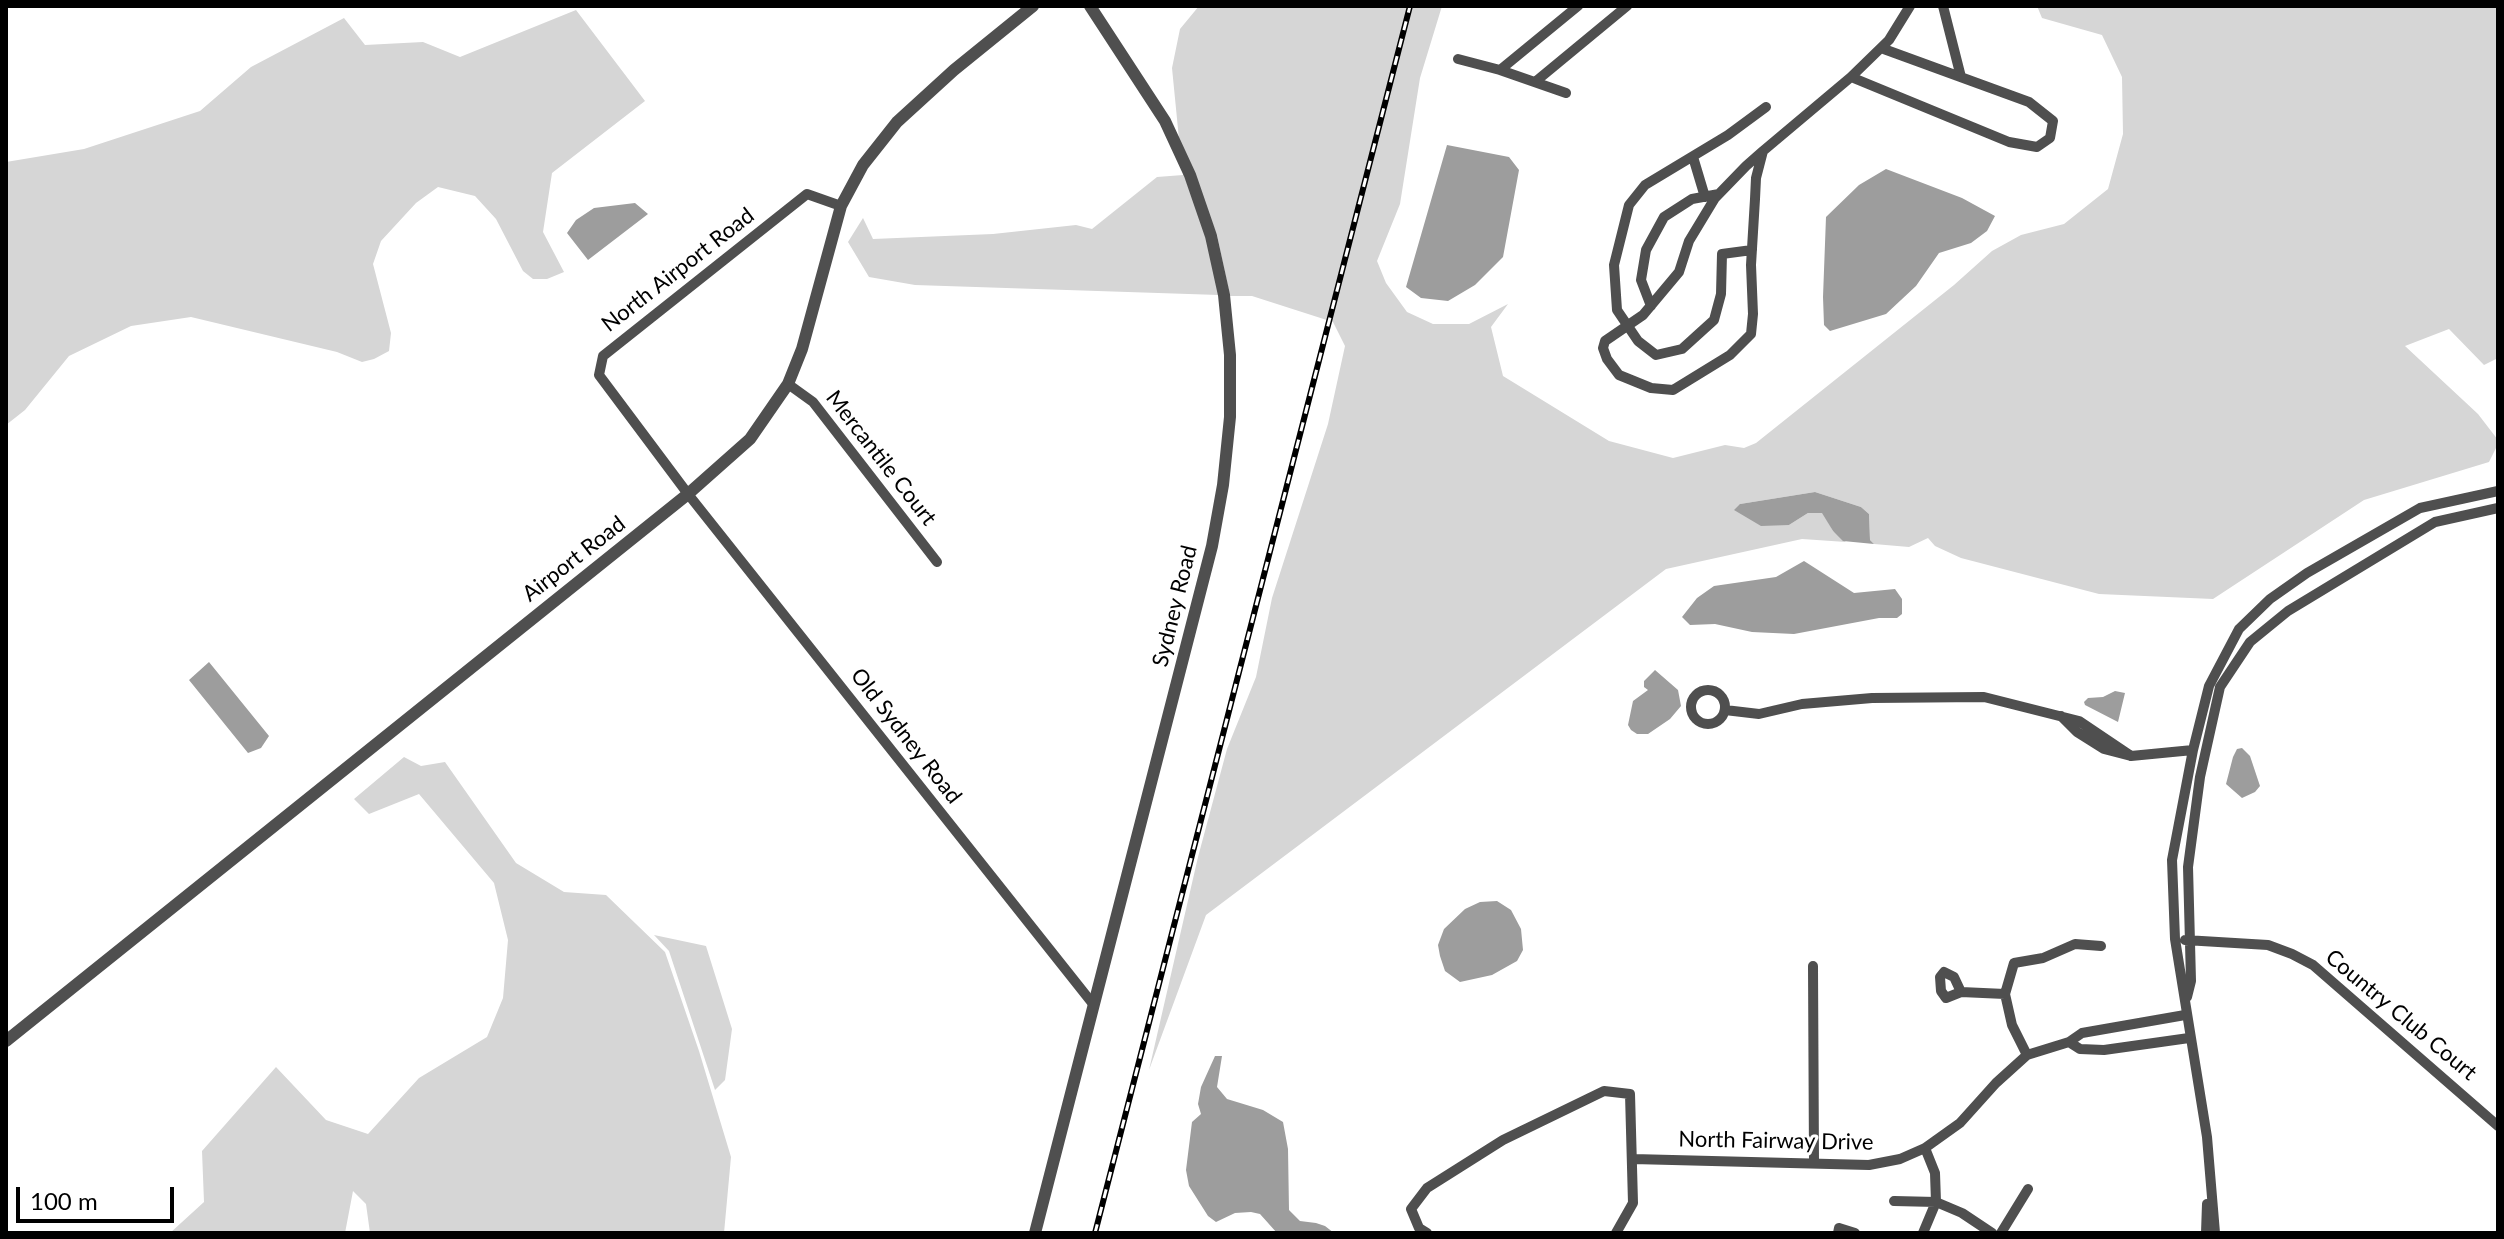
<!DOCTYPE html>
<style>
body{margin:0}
#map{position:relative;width:2504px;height:1239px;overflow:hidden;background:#fff;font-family:Lato,sans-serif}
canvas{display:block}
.frame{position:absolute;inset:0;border:8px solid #000;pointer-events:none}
.scale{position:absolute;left:16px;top:1187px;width:158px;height:36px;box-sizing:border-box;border:4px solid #000;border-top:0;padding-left:10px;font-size:24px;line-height:28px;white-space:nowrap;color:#000;-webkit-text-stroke:6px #fff;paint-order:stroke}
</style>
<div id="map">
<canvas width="2504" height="1239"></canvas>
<div class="frame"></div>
<div class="scale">100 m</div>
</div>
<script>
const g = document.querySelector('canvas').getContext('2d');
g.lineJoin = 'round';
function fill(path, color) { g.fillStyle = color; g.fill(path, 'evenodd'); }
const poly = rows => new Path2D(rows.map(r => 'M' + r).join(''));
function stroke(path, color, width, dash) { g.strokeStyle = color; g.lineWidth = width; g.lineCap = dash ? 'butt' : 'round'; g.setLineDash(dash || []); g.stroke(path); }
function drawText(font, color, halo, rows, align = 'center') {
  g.font = font + ' Lato,sans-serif'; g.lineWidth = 6; g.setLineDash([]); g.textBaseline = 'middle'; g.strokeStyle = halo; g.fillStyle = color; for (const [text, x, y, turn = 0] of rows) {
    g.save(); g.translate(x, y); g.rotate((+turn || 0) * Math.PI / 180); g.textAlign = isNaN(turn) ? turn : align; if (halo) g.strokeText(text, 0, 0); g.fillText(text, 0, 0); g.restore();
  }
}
const green = poly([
 [1199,6,1442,6,1420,78,1400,204,1377,261,1386,283,1407,312,1433,324,1469,324,1508,304,1491,327,1503,376,1609,441,1673,458,1725,445,1744,448,1756,443,1954,285,1992,251,2021,235,2064,224,2108,189,2123,134,2122,77,2102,35,2042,18,2037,6,2498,6,2498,358,2484,365,2449,329,2405,346,2478,414,2498,440,2498,444,2489,462,2364,500,2213,599,2099,594,1961,558,1935,546,1928,538,1909,547,1874,544,1870,540,1869,514,1861,507,1815,492,1740,504,1789,525,1808,513,1823,513,1833,531,1846,542,1802,539,1666,569,1206,915,1149,1070,1198,857,1227,749,1256,677,1272,598,1328,424,1345,346,1333,322,1252,296,1230,296,1217,235,1179,139,1172,68,1180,29],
 [576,10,645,101,552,173,543,232,564,272,547,279,533,279,523,271,496,219,475,196,438,187,416,203,381,241,373,264,391,333,389,351,374,359,362,362,337,352,191,317,131,326,69,356,25,410,6,425,6,162,84,149,200,111,251,67,344,18,365,45,423,42,460,57],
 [1183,172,1206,237,1219,295,915,285,869,277,848,242,863,218,873,239,993,234,1076,225,1092,229,1157,177,1183,175],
 [404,757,421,766,445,762,516,863,564,892,606,895,665,952,699,1051,731,1157,724,1233,370,1233,366,1204,353,1191,345,1233,170,1233,204,1202,202,1151,276,1067,326,1120,368,1134,419,1078,487,1037,503,998,508,940,494,883,419,794,369,814,354,799],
 [654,935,706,946,732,1029,725,1080,715,1090,669,951]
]);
const water = poly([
 [1447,145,1509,157,1519,170,1503,257,1475,285,1448,301,1421,298,1406,287],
 [1886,169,1962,198,1995,216,1987,231,1971,243,1939,253,1916,286,1886,314,1830,331,1824,325,1823,297,1826,217,1859,185],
 [635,203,648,214,588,260,567,233,576,220,594,208],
 [1815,492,1861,507,1869,514,1870,540,1874,544,1843,541,1833,531,1822,513,1808,513,1789,525,1761,526,1734,510,1740,504],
 [1804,561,1854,593,1895,589,1902,599,1902,614,1897,618,1879,618,1794,634,1752,632,1715,624,1690,625,1682,617,1697,598,1714,586,1776,577],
 [209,662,269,736,261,748,248,753,189,680],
 [1655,670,1678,690,1681,706,1670,719,1648,734,1637,734,1631,730,1628,725,1633,701,1648,690,1644,687,1644,681],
 [2115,691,2125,693,2118,722,2085,705,2084,702,2088,698,2103,697],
 [2242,748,2250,756,2260,786,2255,792,2242,798,2226,784,2233,757,2237,749],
 [1497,901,1511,910,1521,929,1523,950,1517,961,1492,975,1460,982,1445,971,1440,956,1438,945,1444,929,1465,909,1480,902],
 [1215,1056,1222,1056,1217,1087,1227,1099,1263,1110,1283,1122,1288,1149,1289,1210,1300,1221,1316,1223,1325,1226,1334,1233,1277,1233,1260,1214,1251,1212,1235,1213,1216,1222,1208,1216,1189,1186,1186,1170,1192,1122,1201,1114,1198,1104,1201,1087]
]);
const minor = poly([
 [1943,6,1961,77],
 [1458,59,1500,70,1566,93],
 [1500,70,1578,6],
 [1851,77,2009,142,2037,147,2050,138,2053,121,2029,102,1881,48],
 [1535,82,1627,6],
 [1763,151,1756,178,1755,199,1751,265,1753,314,1751,334,1730,355,1673,390,1651,388,1619,375,1607,359,1603,348,1605,341,1643,315,1679,272,1689,241,1715,198,1746,166,1763,151,1851,77,1889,40,1910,6],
 [1693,157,1705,197],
 [841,206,807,194,603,356,599,375,688,494,1093,1004],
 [1752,250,1722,254,1721,294,1714,320,1682,349,1656,355,1638,341,1617,310,1614,265,1629,205,1645,185,1728,135,1766,107],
 [1651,306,1641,280,1646,250,1664,217,1692,199,1719,194],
 [788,384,813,402,937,562],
 '1691 707a17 17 0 1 1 34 0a17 17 0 1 1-34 0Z',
 [1725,710,1759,714,1802,704,1872,698,1984,697,2079,721,2131,756],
 [2061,716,2077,732,2104,749,2131,756,2193,750],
 [2185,940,2268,945,2292,954,2313,965,2498,1126],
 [1813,966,1814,1163],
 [1961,992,1946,998,1941,991,1940,977,1944,972,1954,977,1961,992,2005,994],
 [2187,997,2191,981,2188,867,2200,777,2220,687,2250,642,2288,611,2435,522,2498,508],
 [2069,1042,2080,1049,2104,1050,2189,1038],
 [2027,1055,2012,1025,2005,994,2014,963,2043,958,2075,944,2101,946],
 [1633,1159,1869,1165,1900,1159,1925,1148,1960,1123,1996,1083,2027,1055,2069,1042,2082,1033,2185,1015],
 [1894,1201,1936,1202,1962,1213,1992,1233],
 [1427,1233,1419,1228,1411,1209,1427,1188,1503,1140,1604,1091,1630,1094,1633,1203,1616,1233],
 [1838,1233,1839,1228,1855,1233],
 [1923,1233,1936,1202,1935,1173,1925,1148],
 [2001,1233,2028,1189],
 [2206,1233,2207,1204],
 [2215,1233,2207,1137,2175,939,2172,860,2193,750,2209,686,2239,629,2270,599,2307,573,2420,508,2498,491]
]);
const tertiary = poly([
 [6,1041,688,494,750,439,788,384,802,349,841,206,863,165,897,122,954,70,1033,6],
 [1035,1233,1212,546,1223,485,1230,417,1230,355,1224,295,1211,236,1190,175,1165,121,1090,6]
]);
const rail = poly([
 [1095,1233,1410,6]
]);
const streetNames = [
 ["North Airport Road",678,270,-38],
 ["Mercantile Court",881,458,52],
 ["Airport Road",574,559,-38],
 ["Sydney Road",1175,606,-76],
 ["Old Sydney Road",906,736,52],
 ["Country Club Court",2401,1015,40],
 ["North Fairway Drive",1776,1141,1]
];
fill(green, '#d6d6d6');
fill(water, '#9d9d9d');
stroke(minor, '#4f4f4f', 10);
stroke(tertiary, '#4f4f4f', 12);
stroke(rail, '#000', 6);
stroke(rail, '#fff', 3, [9]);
drawText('22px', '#000', '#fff', streetNames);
</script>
